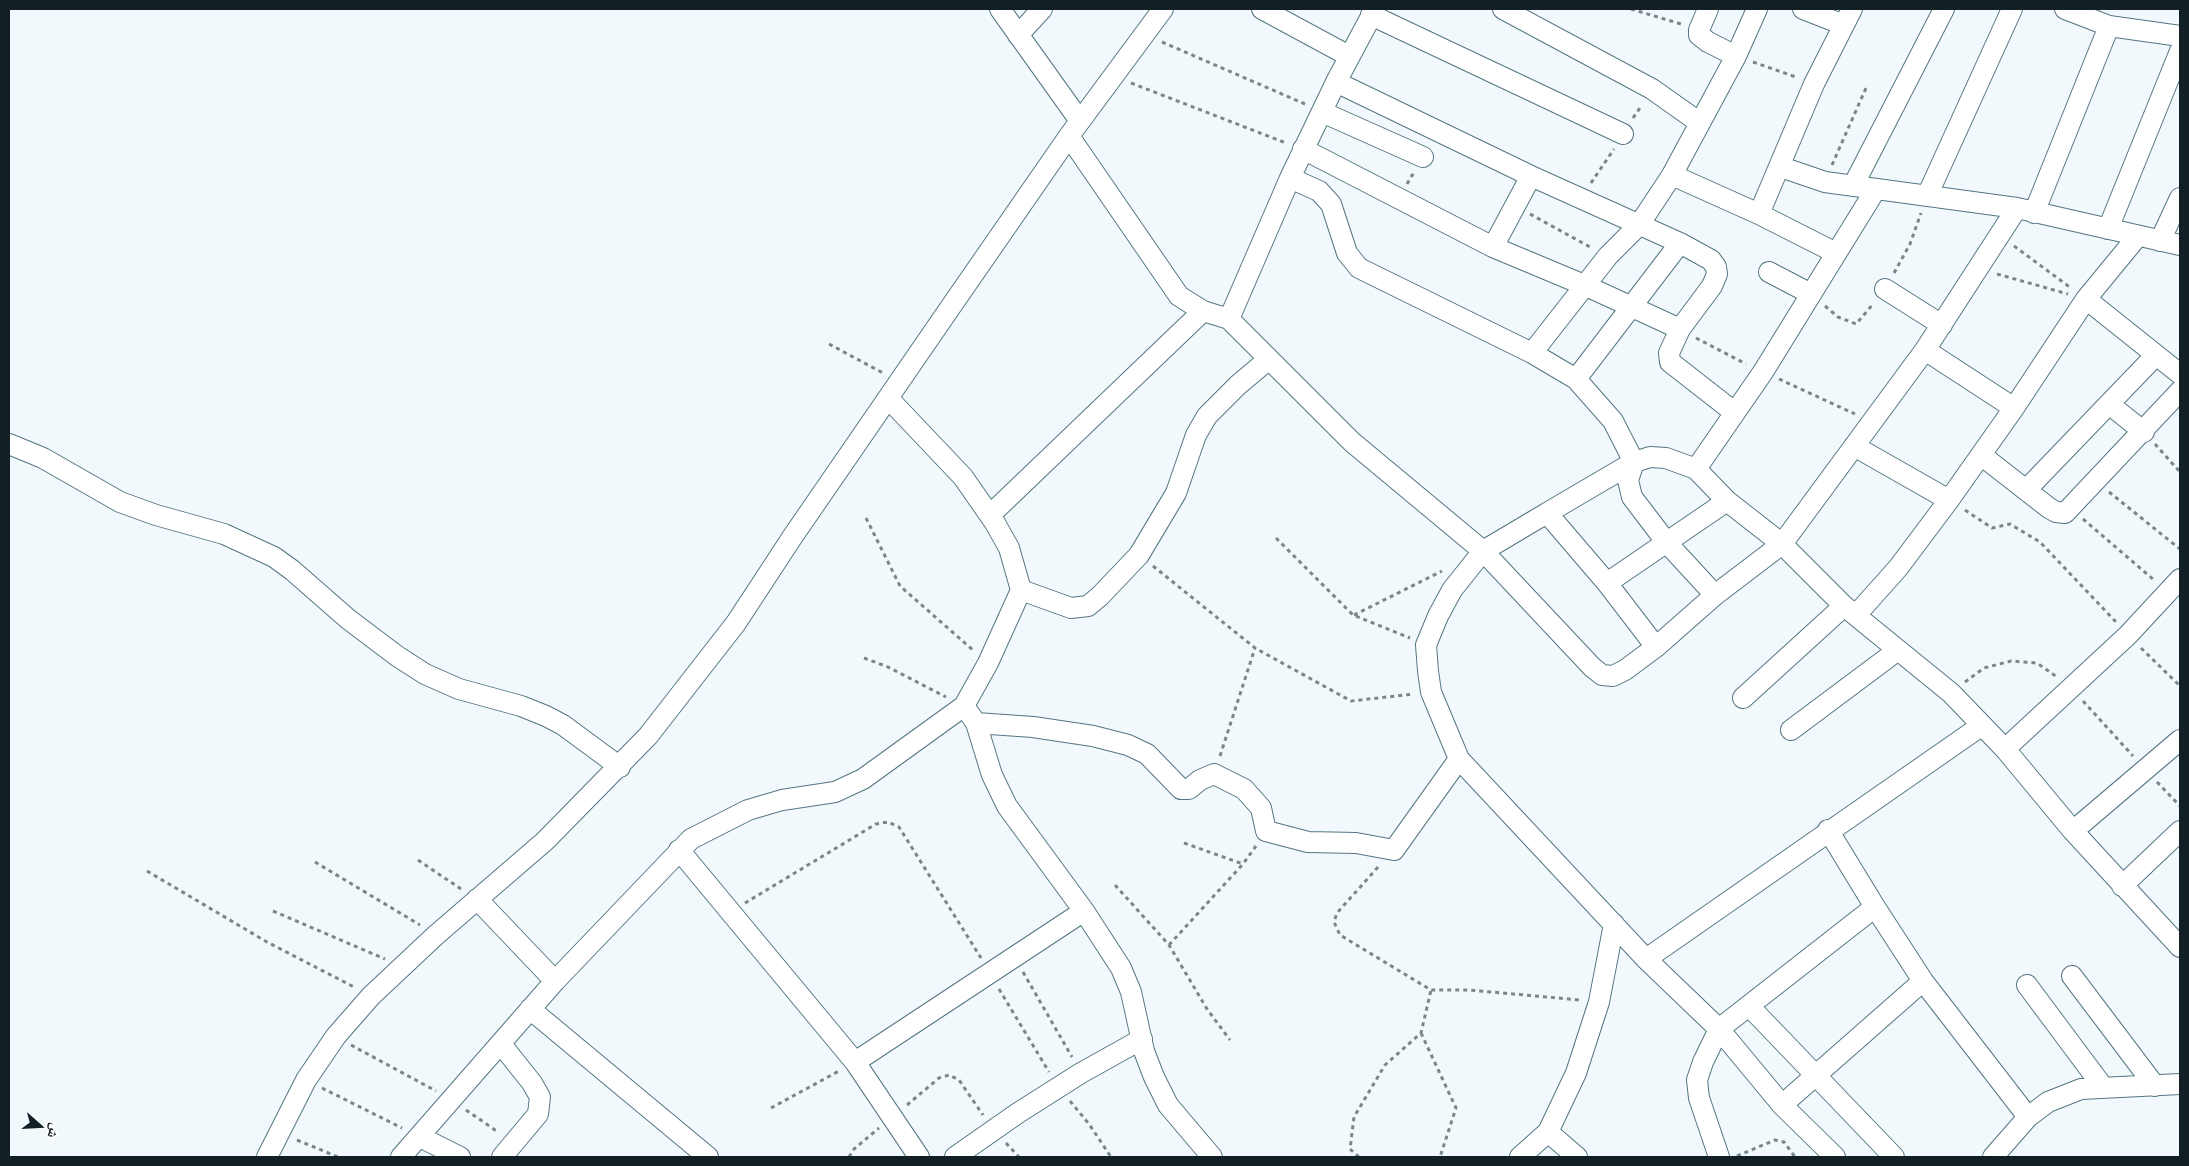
<!DOCTYPE html>
<meta charset="utf-8">
<style>
body{margin:0}
#map{position:relative;width:2189px;height:1166px;overflow:hidden;background:#f1f9fc;font-family:Inter,"Noto Naskh Arabic",sans-serif}
canvas{display:block}
.frame{position:absolute;inset:0;border:10px solid #122025;pointer-events:none}
.north{position:absolute;left:15px;top:1101px;width:50px;height:50px;-webkit-text-stroke:4px #fff;paint-order:stroke;rotate:109deg;font-size:14px;font-weight:700;line-height:20px;text-align:center;color:#122025}
.north::after{content:'';display:block;margin:auto;width:18px;height:22px;background:#122025;clip-path:polygon(50% 0,100% 100%,50% 72%,0 100%)}
</style>
<div id="map">
<canvas width="2189" height="1166"></canvas>
<div class="frame"></div>
<div class="north">ش</div>
</div>
<script>
const g = document.querySelector('canvas').getContext('2d');
g.lineJoin = 'round';
const poly = rows => new Path2D(rows.map(r => 'M' + r).join(''));
function stroke(path, color, width, dash) { g.strokeStyle = color; g.lineWidth = width; g.lineCap = dash ? 'butt' : 'round'; g.setLineDash(dash || []); g.stroke(path); }
const path = poly([
 [1631,9,1681,24],
 [1162,42,1305,104],
 [1753,62,1796,77],
 [1131,83,1286,143],
 [1633,118,1642,105],
 [1832,165,1866,88],
 [1591,183,1614,149],
 [1407,184,1414,172],
 [1530,214,1590,247],
 [2014,246,2071,288],
 [1894,273,1910,244,1921,213],
 [1997,274,2068,294],
 [1825,306,1838,317,1856,324,1874,303],
 [1696,338,1746,364],
 [829,344,883,373],
 [1779,379,1855,414],
 [2155,444,2180,472],
 [2109,492,2180,549],
 [1965,510,1992,528,2010,524,2040,542,2116,622],
 [866,518,900,586,974,651],
 [2083,519,2154,580],
 [1276,538,1353,615,1410,638],
 [1153,566,1255,648,1351,701,1414,694],
 [1354,615,1442,571],
 [2141,648,2180,686],
 [864,658,888,667,946,697],
 [1965,682,1984,668,2011,661,2037,663,2057,677],
 [2083,701,2133,756],
 [1220,756,1255,648],
 [2157,782,2180,806],
 [1184,843,1243,864],
 [418,860,461,889],
 [315,862,420,925],
 [1378,867,1337,913,1334,922,1340,935,1431,990,1469,990,1580,1000],
 [147,871,267,942,354,987],
 [1115,885,1169,945,1207,1009,1230,1040],
 [745,903,876,824,888,822,899,827,981,958],
 [273,911,385,959],
 [1169,945,1243,864,1256,846],
 [1023,972,1072,1057],
 [999,989,1049,1072],
 [1421,1033,1456,1108,1440,1157],
 [351,1045,436,1091],
 [322,1088,402,1128],
 [1070,1101,1089,1124,1111,1157],
 [907,1105,939,1078,949,1075,959,1080,983,1115],
 [771,1108,839,1071],
 [466,1110,498,1132],
 [297,1140,338,1157],
 [1006,1143,1019,1157],
 [1737,1156,1775,1140,1784,1142,1795,1157],
 [849,1157,854,1149,879,1128],
 [1359,1157,1350,1149,1354,1117,1385,1065,1421,1033,1431,990]
]);
const minor = poly([
 [1000,9,1080,121],
 [1262,9,1349,56],
 [1503,9,1652,89,1700,123],
 [1708,9,1699,30,1699,35,1708,42,1736,56],
 [1803,9,1844,25],
 [2065,9,2109,26,2180,36],
 [1371,15,1623,134],
 [1018,35,1042,9],
 [1336,82,1531,176,1680,243,1711,260,1716,267,1717,274,1712,286,1680,329,1669,353,1670,362,1734,412],
 [1322,112,1423,157],
 [1069,136,1179,296,1203,311,1229,319,1352,442,1483,551,1592,667,1602,675,1613,676,1625,670,1656,647,1715,595,1782,544,1925,350,2017,208],
 [1303,149,1493,247,1584,285,1680,329],
 [1781,167,1825,182,2017,208,2180,245],
 [1672,175,1759,214,1836,253],
 [1290,178,1319,191,1331,204,1347,253,1359,268,1532,353,1576,379,1613,421,1634,462,1628,480,1632,497,1667,543,1715,595],
 [1853,186,1944,9],
 [1927,196,2012,9],
 [2034,213,2109,26],
 [1759,214,1814,84,1852,9],
 [2108,229,2180,51],
 [2160,241,2180,198],
 [1493,247,1531,176],
 [1769,272,1811,294],
 [1885,289,1942,325],
 [2086,299,2180,374],
 [1229,319,1290,178,1336,82,1375,9],
 [1925,350,2014,408],
 [1532,353,1608,256,1639,225,1672,175,1736,56,1757,9],
 [1576,379,1680,243],
 [888,398,963,477,995,523,1009,548,1021,590],
 [2109,404,2144,432],
 [9,444,43,458,120,502,156,515,224,534,274,557,292,570,348,619,397,656,425,674,459,689,521,706,546,716,563,725,620,767],
 [1854,446,1949,500],
 [1981,455,2049,508,2056,512,2065,513,2180,391],
 [1696,469,1763,372,1876,189],
 [2027,489,2156,355],
 [1547,513,1634,462,1650,457,1666,458,1696,469,1727,501,1782,544,1844,606,1951,693,2005,749,2073,831,2180,947],
 [990,515,1203,311],
 [1607,583,1727,501],
 [1856,615,1898,568,1949,500,2014,408,2086,299,2137,237],
 [1656,647,1607,583,1547,513,1483,551,1452,590,1438,616,1426,645,1428,671,1431,692,1459,759,1646,959,1719,1029,1782,1105,1835,1157],
 [1743,698,1844,606],
 [964,706,976,723,1033,727,1093,736,1128,745,1147,754,1181,789,1189,789,1200,780,1214,774,1244,789,1261,808,1266,831,1308,842,1356,843,1394,850,1459,759],
 [976,723,992,775,1007,806,1084,911,1121,968,1131,992,1144,1051,1154,1077,1168,1105,1212,1157],
 [1791,730,1898,650],
 [2005,749,2128,635,2180,579],
 [1828,830,1875,907,1923,981,2028,1117],
 [2073,831,2180,740],
 [679,850,855,1062,919,1157],
 [2122,886,2180,831],
 [477,899,555,981],
 [1646,959,1981,726],
 [2072,976,2155,1086],
 [2027,985,2103,1087],
 [1750,1007,1894,1157],
 [530,1009,708,1157],
 [501,1044,532,1083,540,1097,538,1114,502,1157],
 [855,1062,1084,911],
 [1782,1105,1923,981],
 [1548,1132,1576,1073,1599,1002,1614,924],
 [420,1137,460,1157],
 [267,1157,306,1080,336,1036,371,996,436,935,545,841,648,736,736,623,793,536,952,305,1069,136,1163,9],
 [401,1157,555,981,691,839,748,810,782,800,835,792,863,779,964,706,988,663,1021,590,1071,608,1088,606,1100,596,1139,555,1176,493,1196,435,1207,416,1238,385,1269,359],
 [955,1157,1018,1113,1081,1073,1142,1039],
 [1520,1157,1548,1132,1577,1157],
 [1719,1157,1699,1098,1697,1080,1703,1062,1719,1029,1875,907],
 [1993,1157,2028,1117,2048,1102,2081,1089,2180,1084]
]);
stroke(minor, '#547683', 22);
stroke(path, '#7b868a', 3, [4, 4]);
stroke(minor, '#fff', 20);
</script>
